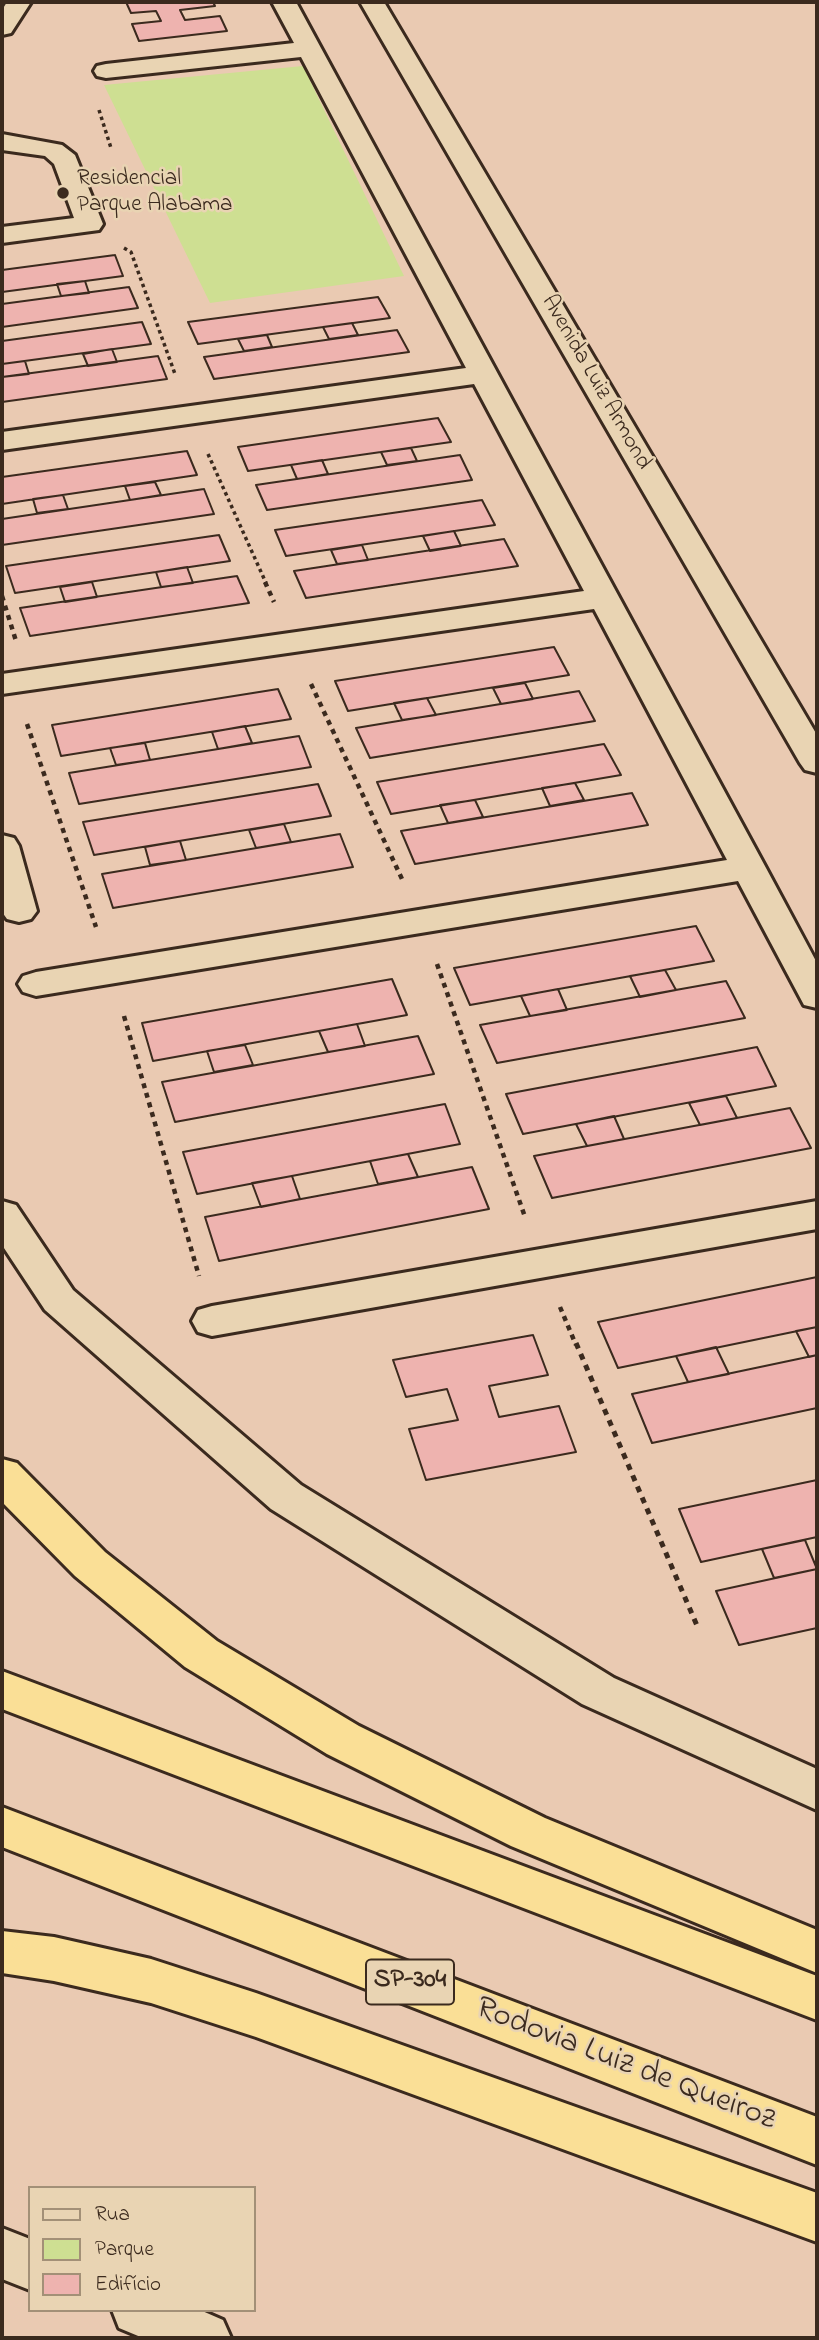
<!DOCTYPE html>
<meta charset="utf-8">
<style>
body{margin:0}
#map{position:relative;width:819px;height:2340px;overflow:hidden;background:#eacab2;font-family:"Indie Flower",sans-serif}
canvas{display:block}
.frame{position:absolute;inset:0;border:4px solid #3b2a1e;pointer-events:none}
.legend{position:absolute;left:28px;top:2186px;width:228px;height:126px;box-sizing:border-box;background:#e9d4b3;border:2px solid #a39077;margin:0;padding:9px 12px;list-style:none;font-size:21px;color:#3b2a1e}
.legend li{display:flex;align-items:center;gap:14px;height:35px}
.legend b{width:35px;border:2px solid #a39077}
</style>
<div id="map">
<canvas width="819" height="2340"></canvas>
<div class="frame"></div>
<ul class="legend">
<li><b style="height:9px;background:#e9d4b3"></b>Rua</li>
<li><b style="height:19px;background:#cedf92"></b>Parque</li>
<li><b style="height:19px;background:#eeb3af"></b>Edifício</li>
</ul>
</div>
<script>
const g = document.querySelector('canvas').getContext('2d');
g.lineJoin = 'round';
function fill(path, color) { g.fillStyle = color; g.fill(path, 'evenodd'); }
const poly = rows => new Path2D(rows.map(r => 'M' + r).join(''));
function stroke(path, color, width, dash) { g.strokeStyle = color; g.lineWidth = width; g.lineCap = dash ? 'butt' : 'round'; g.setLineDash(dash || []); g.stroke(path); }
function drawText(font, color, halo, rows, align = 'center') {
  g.font = font + ' "Indie Flower",sans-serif'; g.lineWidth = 5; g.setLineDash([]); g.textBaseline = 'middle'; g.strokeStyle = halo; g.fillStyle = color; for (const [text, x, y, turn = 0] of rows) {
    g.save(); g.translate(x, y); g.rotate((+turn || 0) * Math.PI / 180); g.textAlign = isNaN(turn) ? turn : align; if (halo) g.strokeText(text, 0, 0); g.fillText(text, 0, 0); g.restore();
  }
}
const green = poly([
 [303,66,404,276,210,303,104,85]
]);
const building = poly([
 [126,2,213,2,215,6,180,10,185,20,220,16,227,31,139,41,132,24,161,21,156,11,131,13,126,2],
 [115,255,123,276,2,292,2,270,115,255],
 [85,281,89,293,61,296,57,284,85,281],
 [129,287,138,308,2,327,2,304,129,287],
 [378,297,390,318,198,344,188,322,378,297],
 [142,322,151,344,2,364,2,341,142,322],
 [352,323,358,335,329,339,323,327,352,323],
 [397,330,409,352,214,379,204,357,397,330],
 [267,335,272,347,244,351,238,339,267,335],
 [112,349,117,362,88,366,83,354,112,349],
 [158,356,167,379,2,402,2,377,158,356],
 [25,361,29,374,2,377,2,364,25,361],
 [438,418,451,442,248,471,238,447,438,418],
 [411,448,417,461,387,465,381,452,411,448],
 [187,451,197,475,2,504,2,477,187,451],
 [460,455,472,480,267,510,256,485,460,455],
 [322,460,328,474,297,479,291,465,322,460],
 [155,482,161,495,130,500,125,486,155,482],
 [204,489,214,514,2,545,2,519,204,489],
 [63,495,68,509,37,513,33,499,63,495],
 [482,500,495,525,286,556,275,530,482,500],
 [454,531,461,546,430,551,423,536,454,531],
 [219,535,230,561,15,593,6,566,219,535],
 [504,539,518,566,306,598,294,571,504,539],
 [362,545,368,560,337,564,331,550,362,545],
 [187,567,193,583,161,587,156,572,187,567],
 [237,576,249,603,30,636,20,608,237,576],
 [92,582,97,597,65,602,60,587,92,582],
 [554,647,569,675,348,711,335,681,554,647],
 [525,683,533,699,501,704,493,688,525,683],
 [278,689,291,719,61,756,52,725,278,689],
 [579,691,595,721,370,758,356,728,579,691],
 [427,698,436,715,402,720,394,703,427,698],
 [245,726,252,743,218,749,212,732,245,726],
 [299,736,311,767,79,804,69,773,299,736],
 [145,743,150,760,116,765,110,748,145,743],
 [604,744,621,775,391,814,377,782,604,744],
 [575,783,584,800,550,806,542,788,575,783],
 [318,784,331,816,94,855,83,822,318,784],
 [632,793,648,825,415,864,401,831,632,793],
 [475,800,483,817,448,823,440,805,475,800],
 [284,824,291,842,256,848,249,830,284,824],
 [340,834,353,867,113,908,102,874,340,834],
 [180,841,186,860,150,865,145,847,180,841],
 [696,926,714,961,470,1005,454,968,696,926],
 [665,970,676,990,640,997,630,976,665,970],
 [392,979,407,1015,153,1061,142,1023,392,979],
 [726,981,745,1018,497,1063,480,1025,726,981],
 [558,989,567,1010,530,1016,521,996,558,989],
 [357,1024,365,1046,328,1052,319,1031,357,1024],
 [418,1036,434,1074,175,1122,162,1082,418,1036],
 [245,1045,253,1065,214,1072,207,1051,245,1045],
 [757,1047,776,1086,523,1134,506,1094,757,1047],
 [726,1096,737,1118,700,1125,689,1103,726,1096],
 [445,1104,460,1144,197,1194,183,1152,445,1104],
 [790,1108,811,1148,552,1198,534,1156,790,1108],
 [614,1116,624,1139,587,1146,576,1124,614,1116],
 [408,1154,418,1177,378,1184,370,1161,408,1154],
 [472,1167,489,1209,219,1261,205,1217,472,1167],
 [292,1176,300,1199,261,1207,252,1183,292,1176],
 [817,1277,817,1327,618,1368,598,1322,817,1277],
 [817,1327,817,1355,809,1357,796,1331,817,1327],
 [533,1335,548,1375,489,1386,499,1417,559,1406,576,1452,426,1480,409,1429,458,1420,447,1389,406,1397,393,1360,533,1335],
 [716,1347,729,1374,688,1382,676,1356,716,1347],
 [817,1355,817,1408,652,1443,632,1394,817,1355],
 [817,1480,817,1537,701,1562,679,1509,817,1480],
 [805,1540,817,1569,774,1578,762,1549,805,1540],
 [817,1569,817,1628,739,1645,716,1591,817,1569]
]);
const pathFar2 = poly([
 [99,110,111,148],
 [124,248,131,252,175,374],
 [208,454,266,583]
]);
const pathFar1 = poly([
 [265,582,274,602],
 [2,596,16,641],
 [311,684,402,879],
 [27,724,96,927],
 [437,964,525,1217],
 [124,1016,199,1276],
 [560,1307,576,1345]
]);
const path = poly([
 [576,1343,698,1628]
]);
const minor = poly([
 [7,2,31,2,11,33,2,35,2,10,7,2],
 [272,2,296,2,766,868,817,963,817,1008,804,1005,738,881,36,996,23,992,18,984,23,976,36,972,727,860,594,609,2,694,2,674,584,591,474,384,2,450,2,432,466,368,301,57,106,78,97,76,94,71,97,66,106,64,294,43,272,2],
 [360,2,384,2,817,735,817,773,805,770,800,763,360,2],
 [2,134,62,145,75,155,103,224,99,230,2,243,2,227,74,218,54,164,45,156,2,150,2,134],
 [2,835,14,838,19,846,37,911,31,919,19,922,7,919,2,912,2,835],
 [2,1201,16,1205,73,1290,301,1485,614,1678,817,1769,817,1810,582,1704,271,1509,45,1310,2,1245,2,1201],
 [817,1201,817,1229,212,1336,198,1332,192,1321,198,1310,212,1306,817,1201],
 [2,2228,30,2239,30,2290,2,2279,2,2228],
 [112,2310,200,2310,223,2320,231,2338,143,2338,119,2328,112,2310]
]);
const highway = poly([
 [2,1459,17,1463,105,1552,217,1641,359,1726,545,1818,817,1930,817,1973,511,1846,327,1754,185,1667,75,1576,2,1502,2,1459],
 [2,1671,817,1976,817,2020,2,1709,2,1671],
 [2,1807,817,2117,817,2165,2,1847,2,1807],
 [2,1931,54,1937,151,1959,256,1993,817,2193,817,2242,256,2037,151,2003,54,1981,2,1973,2,1931]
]);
const markers = [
 [63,193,7,"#3b2a1e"]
];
const farPoinames = [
 ["Residencial",77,180],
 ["Parque Alabama",77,206]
];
const farStreetnames = [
 ["Avenida Luiz Armond",595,383,60]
];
const shields = [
 [410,1982,88]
];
const shieldNames = [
 ["SP-304",410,1982]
];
const nearStreetnames = [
 ["Rodovia Luiz de Queiroz",625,2066,21]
];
fill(green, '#cedf92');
fill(building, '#eeb3af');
stroke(building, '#3b2a1e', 2);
stroke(minor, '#3b2a1e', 6);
stroke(highway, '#3b2a1e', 6);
stroke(pathFar2, '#3b2a1e', 3.5, [3.5, 3.5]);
stroke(pathFar1, '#3b2a1e', 4.5, [5, 5]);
stroke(path, '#3b2a1e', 5, [6, 6]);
fill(minor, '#e9d4b3');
fill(highway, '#fadf96');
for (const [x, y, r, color] of markers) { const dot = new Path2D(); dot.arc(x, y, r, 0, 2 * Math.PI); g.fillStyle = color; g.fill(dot); stroke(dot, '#e9d4b3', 2.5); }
drawText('23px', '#3b2a1e', '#e9d4b3', farPoinames, 'left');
drawText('23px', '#3b2a1e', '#e9d4b3', farStreetnames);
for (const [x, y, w] of shields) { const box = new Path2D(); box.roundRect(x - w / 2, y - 22.5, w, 45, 5); g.fillStyle = '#e9d4b3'; g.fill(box); stroke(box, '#3b2a1e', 2); }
drawText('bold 26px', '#3b2a1e', null, shieldNames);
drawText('33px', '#3b2a1e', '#e9d4b3', nearStreetnames);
</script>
